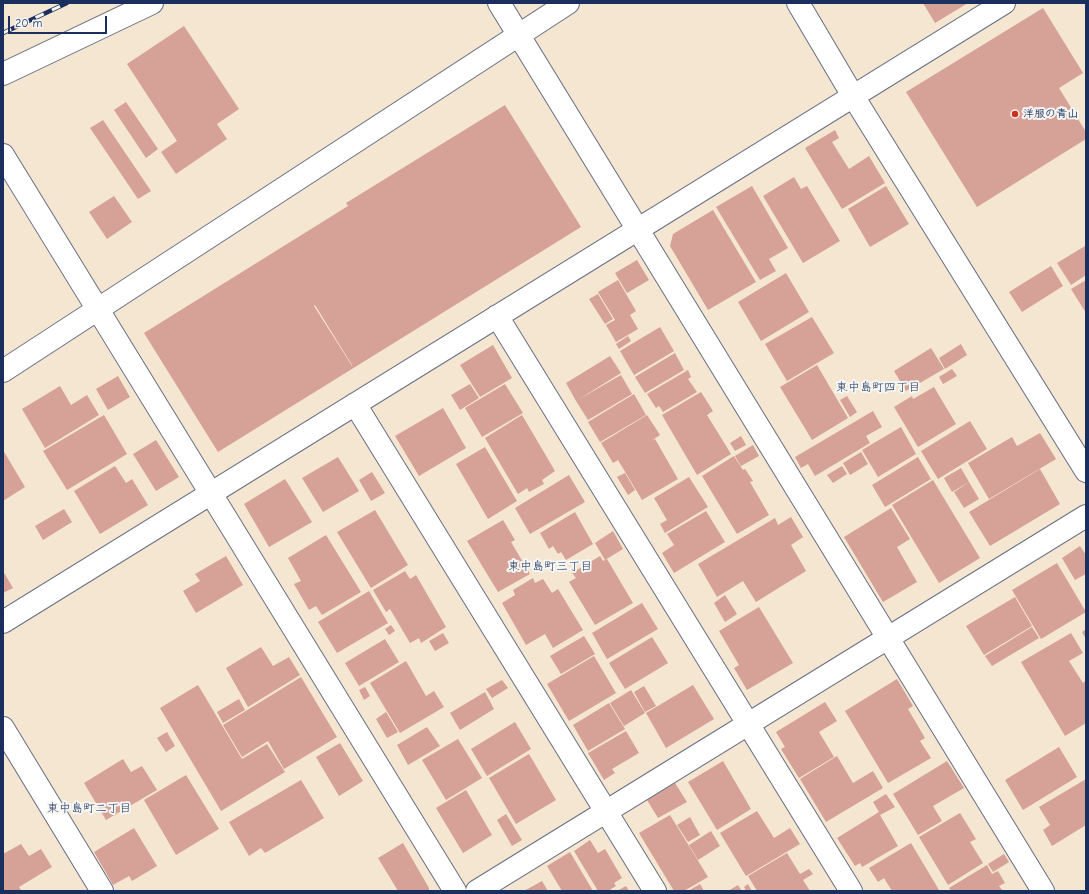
<!DOCTYPE html>
<meta charset="utf-8">
<style>
body{margin:0}
#map{position:relative;width:1089px;height:894px;overflow:hidden;background:#f4e6d1;font-family:"Comic Neue",sans-serif}
canvas{display:block}
.frame{position:absolute;inset:0;border:4px solid #1b2f5e;pointer-events:none}
.scale{position:absolute;left:8px;top:16px;width:99px;height:18px;box-sizing:border-box;border:2px solid #1b2f5e;border-top:0;padding-left:5px;font-size:12px;line-height:14px;white-space:nowrap;color:#1b2f5e;-webkit-text-stroke:3px #f6f6f2;paint-order:stroke}
</style>
<div id="map">
<canvas width="1089" height="894"></canvas>
<div class="frame"></div>
<div class="scale">20 m</div>
</div>
<script>
const g = document.querySelector('canvas').getContext('2d');
g.lineJoin = 'round';
function fill(path, color) { g.fillStyle = color; g.fill(path, 'evenodd'); }
const poly = rows => new Path2D(rows.map(r => 'M' + r).join(''));
function stroke(path, color, width, dash) { g.strokeStyle = color; g.lineWidth = width; g.lineCap = dash ? 'butt' : 'round'; g.setLineDash(dash || []); g.stroke(path); }
function drawText(font, color, halo, rows, align = 'center') {
  g.font = font + ' "Comic Neue","Klee One",sans-serif'; g.lineWidth = 4; g.setLineDash([]); g.textBaseline = 'middle'; g.strokeStyle = halo; g.fillStyle = color; for (const [text, x, y, turn = 0] of rows) {
    g.save(); g.translate(x, y); g.rotate((+turn || 0) * Math.PI / 180); g.textAlign = isNaN(turn) ? turn : align; if (halo) g.strokeText(text, 0, 0); g.fillText(text, 0, 0); g.restore();
  }
}
const building = poly([
 [923,3,968,3,935,23],
 [1043,8,1083,73,1059,88,1086,132,1086,139,977,207,906,92],
 [184,26,239,109,217,124,227,139,176,174,161,152,177,141,127,64],
 [126,102,158,149,146,158,114,110],
 [505,105,581,227,218,452,144,333,348,206,346,203],
 [315,305,352,365,352,366,314,306],
 [103,120,151,191,138,199,90,128],
 [835,130,839,138,832,142,849,169,869,156,885,183,842,209,805,148],
 [794,177,801,189,807,186,840,241,803,263,763,196],
 [752,186,788,248,769,259,776,271,760,280,716,207],
 [886,186,909,224,870,247,848,209],
 [114,196,132,222,107,239,89,212],
 [713,210,756,282,708,310,670,246,673,234],
 [1085,246,1086,248,1086,275,1071,285,1057,263],
 [637,260,649,280,627,293,615,273],
 [1051,266,1063,286,1022,312,1009,292],
 [786,273,809,312,761,341,738,302],
 [618,280,636,311,630,315,638,329,616,342,606,325,615,320,598,292],
 [1086,280,1086,313,1071,289],
 [598,294,613,319,605,324,589,299],
 [812,317,834,353,787,381,765,344],
 [660,327,674,351,634,375,620,351],
 [628,336,631,341,619,349,616,344],
 [961,344,967,355,945,369,939,358],
 [493,345,512,378,480,397,460,365],
 [931,348,944,369,906,391,894,371],
 [675,353,684,370,645,393,635,377],
 [610,356,621,373,576,401,566,383],
 [817,365,848,418,812,440,780,387],
 [952,369,957,376,943,384,939,377],
 [688,370,691,377,688,379,697,392,663,412,659,406,656,408,647,394],
 [621,375,632,394,588,420,576,401],
 [118,376,130,397,108,410,96,389],
 [470,384,479,398,460,410,451,395],
 [505,384,523,413,482,437,465,408],
 [60,386,71,405,87,395,99,415,45,448,22,409],
 [934,387,956,424,918,447,894,407,912,396,913,399],
 [701,392,713,411,707,415,731,454,697,475,662,415],
 [634,394,646,415,600,442,588,422],
 [847,396,857,412,850,417,840,400],
 [443,408,466,448,419,476,395,436],
 [873,411,882,427,866,436,870,443,815,476,808,464,801,468,795,457],
 [104,415,127,454,67,490,43,451],
 [522,415,555,471,542,480,544,484,529,492,527,488,518,494,485,438],
 [647,415,660,435,651,441,655,439,678,479,642,500,618,460,613,463,601,443],
 [970,421,987,449,938,479,921,451],
 [901,427,916,454,878,477,862,450],
 [1040,433,1056,459,989,499,968,463,1012,437,1017,446],
 [741,436,746,445,735,451,730,443],
 [156,440,179,477,156,491,133,454],
 [753,445,759,456,741,466,735,456],
 [485,447,517,501,488,519,456,464],
 [3,450,25,487,3,501],
 [861,452,868,464,850,475,843,463],
 [734,456,743,470,745,469,753,481,750,482,769,515,737,534,702,476],
 [338,457,359,491,323,512,302,478],
 [918,457,931,479,885,507,872,485],
 [115,466,126,483,132,479,148,505,100,534,74,491],
 [842,466,847,474,833,483,827,475],
 [961,468,969,482,952,492,944,478],
 [1040,469,1060,504,990,546,969,512],
 [372,472,385,493,371,501,359,480],
 [625,473,635,490,628,495,617,477],
 [569,475,585,502,530,534,515,508],
 [689,477,708,507,665,533,660,524,667,520,654,498],
 [285,479,312,522,269,547,244,504],
 [933,480,980,558,939,583,892,505],
 [969,482,979,499,964,508,954,492],
 [891,508,910,539,897,547,917,582,883,602,844,537],
 [64,509,72,522,43,540,35,526],
 [375,510,408,565,371,588,337,532],
 [706,511,725,542,674,573,662,553,674,545,667,534],
 [575,512,593,544,566,560,561,552,558,554,553,546,549,549,540,533],
 [791,517,803,537,791,545,806,571,756,602,743,581,717,597,698,564,775,518,778,525],
 [503,520,515,540,511,542,530,574,498,592,467,541],
 [613,531,623,549,605,560,595,543],
 [326,535,361,592,322,615,316,606,309,610,294,584,301,581,288,558],
 [1080,546,1086,555,1086,574,1075,580,1062,558],
 [226,556,243,585,196,613,183,591,200,581,195,574],
 [600,556,603,561,607,559,633,603,595,625,569,582,576,578,572,573],
 [1057,563,1086,612,1041,639,1012,590],
 [3,571,13,588,3,593],
 [405,571,410,579,416,575,446,627,421,643,419,638,410,643,390,609,386,612,373,590],
 [533,578,535,583,543,579,552,593,558,589,583,630,553,648,545,634,526,645,502,603,515,595,513,590],
 [369,591,388,623,337,653,318,622],
 [725,595,737,614,725,622,714,603],
 [1015,597,1032,626,984,655,966,626],
 [642,603,658,629,607,659,592,633],
 [759,607,793,663,747,690,734,668,739,665,719,631],
 [391,625,395,631,389,635,385,629],
 [1032,627,1039,638,992,666,985,656],
 [1086,629,1086,639,1082,632],
 [443,633,449,643,435,651,429,641],
 [1071,633,1083,653,1069,661,1083,683,1086,680,1086,723,1065,736,1021,662],
 [584,636,595,654,561,674,550,656],
 [652,637,668,663,625,689,609,663],
 [385,639,399,662,359,686,345,663],
 [261,647,273,666,289,657,300,675,248,707,226,668],
 [594,656,616,693,569,721,547,684],
 [406,661,426,696,434,691,444,707,400,733,370,683],
 [301,677,337,737,284,769,268,741,242,757,223,725],
 [897,679,913,706,908,709,925,738,920,741,931,758,888,783,845,711],
 [502,680,508,688,492,698,486,689],
 [198,685,242,759,267,744,285,772,221,811,160,708],
 [693,685,714,719,666,748,646,713],
 [644,686,656,706,645,712,634,692],
 [365,687,370,696,364,700,359,690],
 [631,690,645,713,624,726,610,703],
 [485,692,494,709,460,730,450,713],
 [239,699,245,710,223,723,217,712],
 [825,702,837,721,819,732,834,757,799,778,781,749,785,747,776,732],
 [609,703,625,729,588,751,573,725],
 [386,712,398,732,387,738,376,719],
 [515,722,531,749,487,776,471,749],
 [427,727,440,746,408,765,397,745],
 [626,731,639,753,612,769,615,773,604,780,588,753],
 [167,732,175,746,166,752,157,738],
 [458,739,482,778,446,800,422,760],
 [340,743,363,781,339,796,316,757],
 [1059,747,1077,777,1023,810,1005,780],
 [529,754,556,800,516,824,489,778],
 [837,756,853,783,873,771,883,788,826,822,800,779],
 [123,759,131,772,142,766,157,790,106,820,84,783],
 [723,761,751,809,717,830,688,782],
 [947,761,964,788,933,806,942,821,918,835,893,794],
 [186,775,219,829,176,855,144,800],
 [1086,779,1086,825,1052,846,1043,830,1050,825,1039,807],
 [301,780,324,818,265,853,261,848,249,856,229,822],
 [675,783,687,802,658,818,647,800],
 [466,790,492,835,463,853,436,808],
 [886,794,895,807,880,815,898,846,862,867,860,863,855,866,837,838,879,812,873,802],
 [757,811,774,838,790,828,800,844,746,876,720,833],
 [960,813,976,839,970,842,983,863,948,885,919,837],
 [506,814,522,840,512,846,497,820],
 [670,815,708,877,684,891,674,891,639,833],
 [690,817,700,835,688,842,677,825],
 [134,828,157,866,132,881,129,876,113,885,94,852],
 [711,831,720,846,698,860,689,845],
 [590,840,598,853,605,849,622,878,614,883,616,886,608,891,598,891,574,851],
 [403,843,429,888,429,891,398,891,378,858],
 [911,843,939,890,937,891,892,891,884,878,878,882,869,868],
 [21,844,29,856,41,849,52,867,19,887,21,890,19,891,3,891,3,854],
 [570,852,593,891,562,891,547,866],
 [787,853,800,874,809,869,813,874,803,880,810,891,757,891,748,876],
 [1004,854,1009,862,993,872,988,864],
 [987,865,992,874,998,871,1005,883,999,886,1003,891,951,891,949,888],
 [542,881,548,891,524,891],
 [700,884,704,891,688,891],
 [748,884,752,891,746,891,744,887],
 [738,885,742,891,728,891],
 [626,886,629,891,617,891]
]);
const minor = poly([
 [499,3,1043,891],
 [798,3,853,96,1086,471],
 [3,74,152,3],
 [3,155,455,891],
 [497,316,851,891],
 [3,371,568,3],
 [355,404,655,891],
 [3,622,1004,3],
 [3,728,102,891],
 [477,891,1086,516]
]);
const rail = poly([
 [3,33,67,3]
]);
const markers = [
 [1015,114,4,"#c8321e"]
];
const poiNames = [
 ["洋服の青山",1023,114]
];
const neighbourhoodNames = [
 ["東中島町四丁目",878,388],
 ["東中島町三丁目",550,567],
 ["東中島町二丁目",89,809]
];
fill(building, '#d6a197');
stroke(minor, '#676f86', 24);
stroke(minor, '#fff', 22);
stroke(rail, '#1b2f5e', 4.5);
stroke(rail, '#f6f6f2', 3, [9]);
for (const [x, y, r, color] of markers) { const dot = new Path2D(); dot.arc(x, y, r, 0, 2 * Math.PI); g.fillStyle = color; g.fill(dot); stroke(dot, '#f6f6f2', 1.5); }
drawText('bold 11px', '#1b2f5e', '#f6f6f2', poiNames, 'left');
drawText('12px', '#1b2f5e', '#f6f6f2', neighbourhoodNames);
</script>
